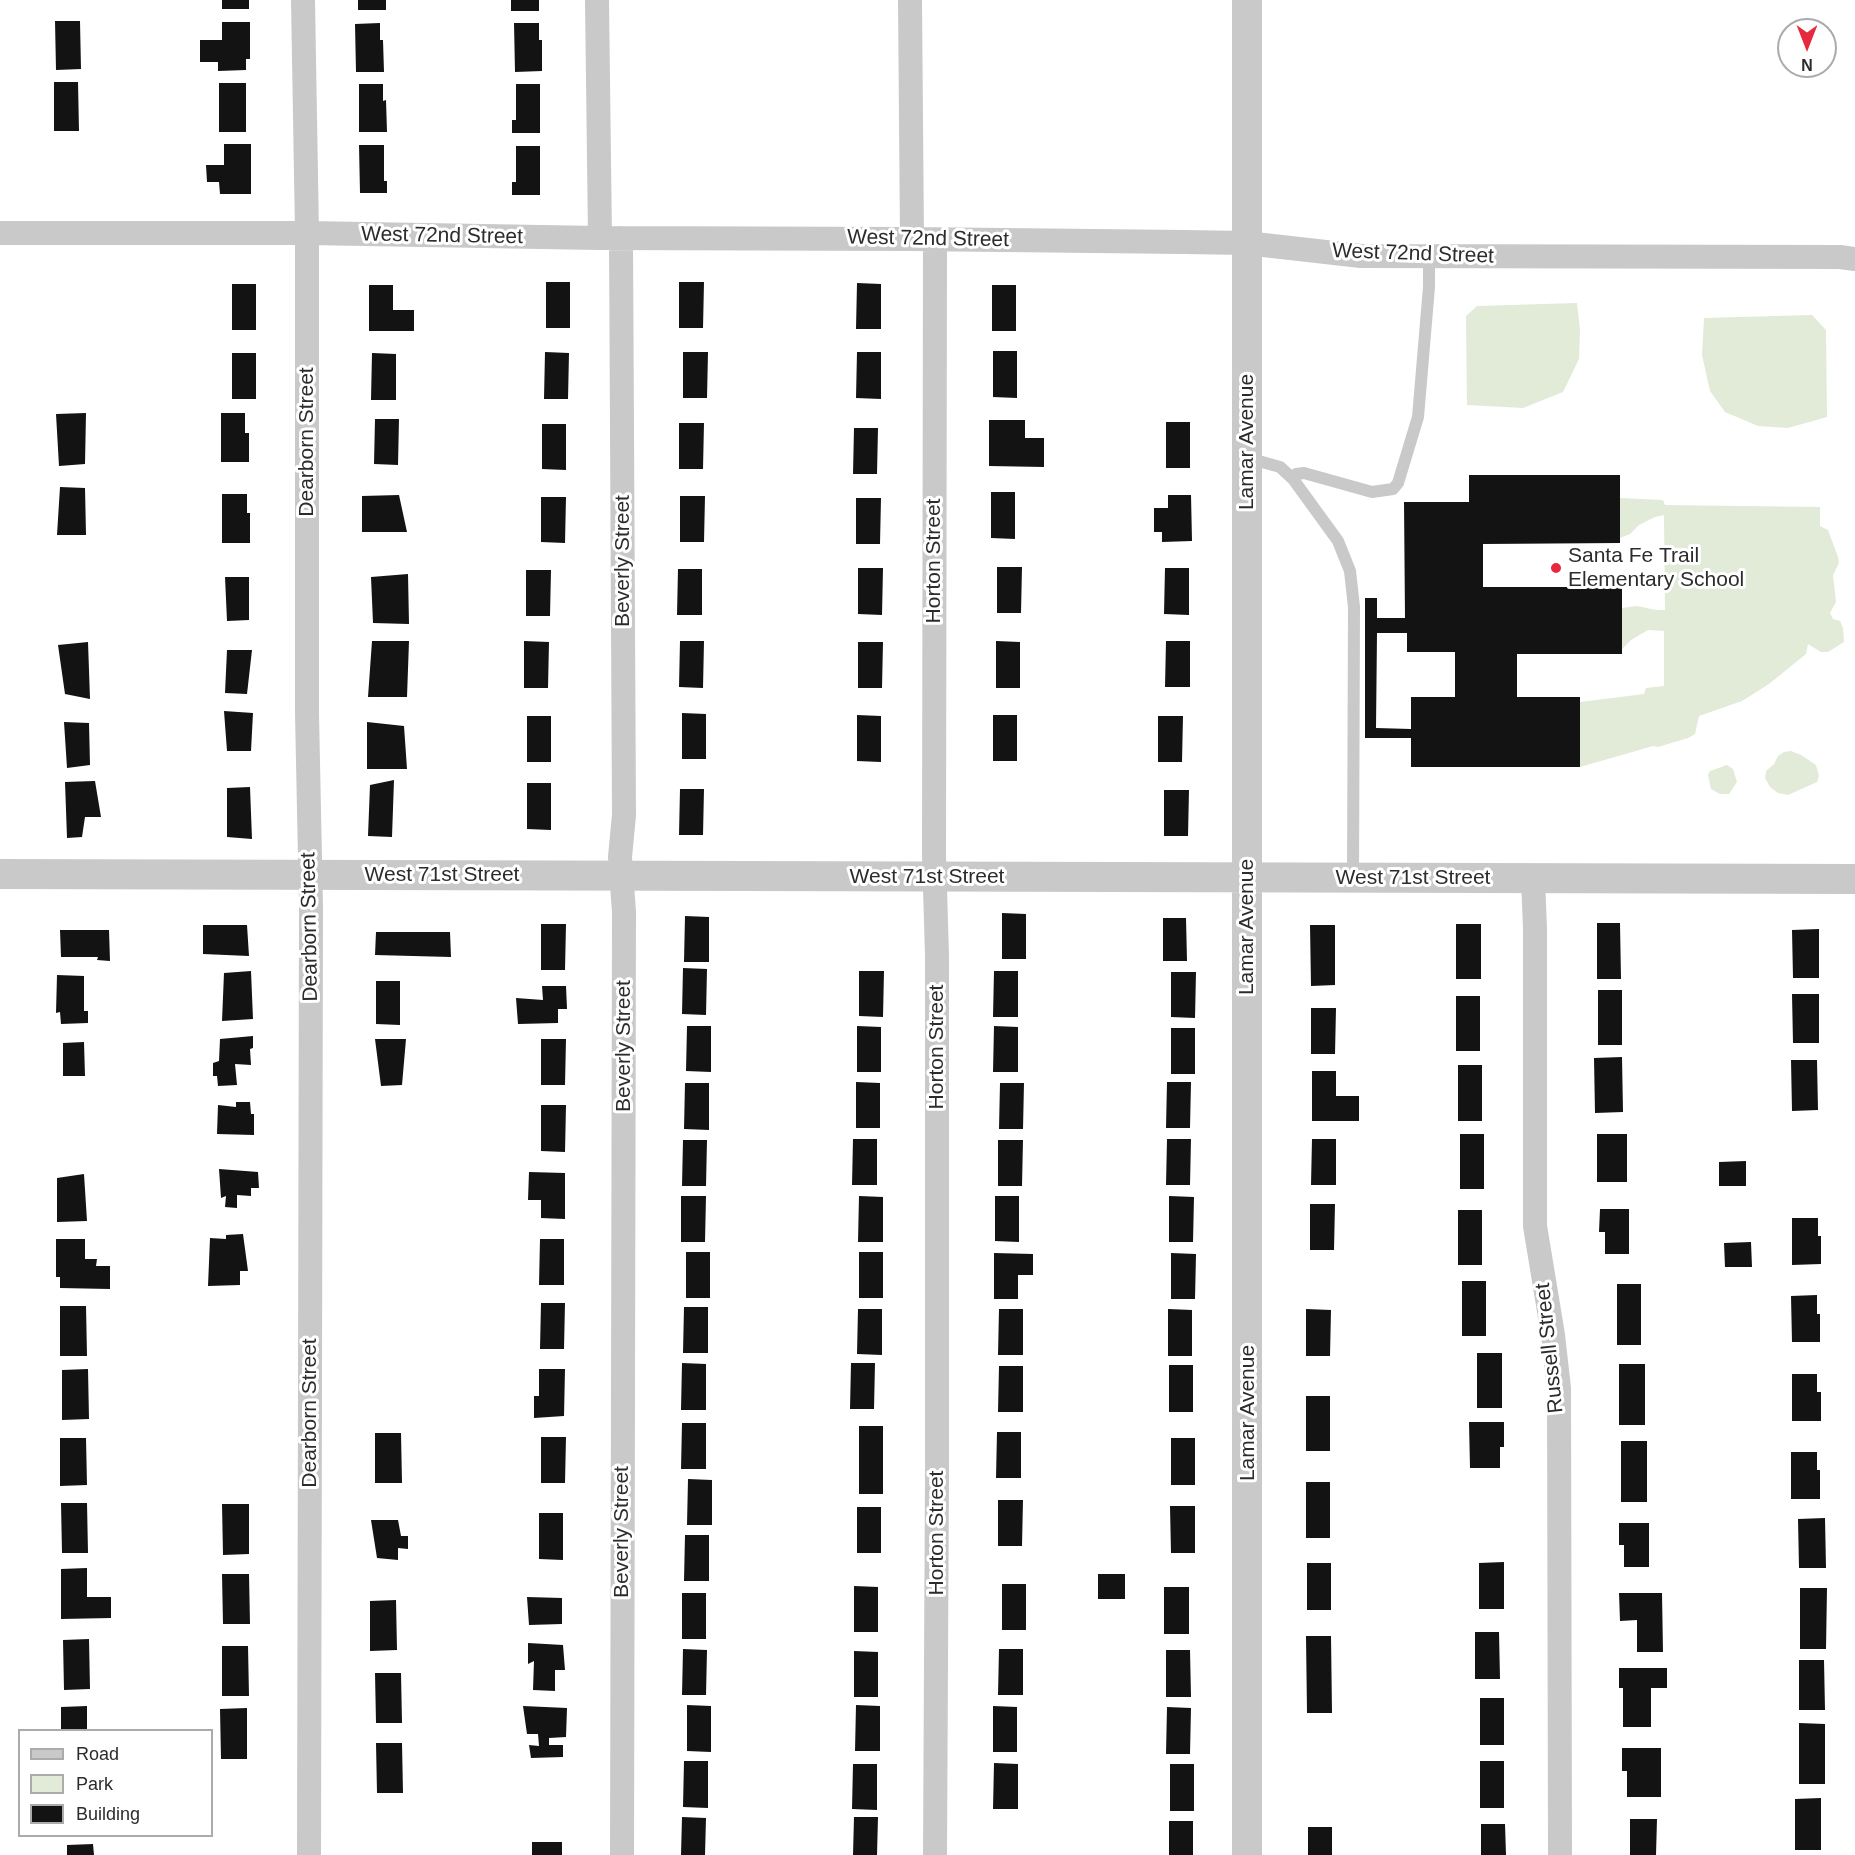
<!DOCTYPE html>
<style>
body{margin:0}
#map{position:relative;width:1855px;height:1855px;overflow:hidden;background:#fff;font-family:Helvetica,sans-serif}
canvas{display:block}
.legend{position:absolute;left:18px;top:1729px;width:195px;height:108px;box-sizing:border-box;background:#fff;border:2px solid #ababab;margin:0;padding:8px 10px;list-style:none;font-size:18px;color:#2c2c2c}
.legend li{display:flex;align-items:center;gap:12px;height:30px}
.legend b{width:30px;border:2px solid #ababab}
.north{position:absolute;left:1777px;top:18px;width:60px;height:60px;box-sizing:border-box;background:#fff;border:2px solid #ababab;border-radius:50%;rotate:180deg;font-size:16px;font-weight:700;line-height:24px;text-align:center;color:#2c2c2c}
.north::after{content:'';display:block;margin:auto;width:21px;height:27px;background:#e7293d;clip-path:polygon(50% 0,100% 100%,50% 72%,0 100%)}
</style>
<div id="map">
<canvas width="1855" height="1855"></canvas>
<ul class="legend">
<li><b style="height:8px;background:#c9c9c9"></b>Road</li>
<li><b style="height:16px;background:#e2ead8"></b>Park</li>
<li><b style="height:16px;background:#131313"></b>Building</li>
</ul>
<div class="north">N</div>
</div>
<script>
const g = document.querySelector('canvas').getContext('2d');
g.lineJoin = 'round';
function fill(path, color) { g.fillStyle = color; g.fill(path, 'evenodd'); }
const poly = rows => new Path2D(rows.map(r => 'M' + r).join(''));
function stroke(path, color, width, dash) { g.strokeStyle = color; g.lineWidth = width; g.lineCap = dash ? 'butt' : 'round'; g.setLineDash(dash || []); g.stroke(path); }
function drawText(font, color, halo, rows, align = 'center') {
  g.font = font + ' Helvetica,sans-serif'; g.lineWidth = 6; g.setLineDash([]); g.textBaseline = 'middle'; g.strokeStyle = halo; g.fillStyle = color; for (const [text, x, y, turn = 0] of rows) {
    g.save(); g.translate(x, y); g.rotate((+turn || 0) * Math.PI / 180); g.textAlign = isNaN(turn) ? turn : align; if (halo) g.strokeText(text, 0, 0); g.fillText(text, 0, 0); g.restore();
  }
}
const green = poly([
 [1577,303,1580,330,1579,359,1563,392,1523,408,1467,405,1466,316,1477,306],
 [1812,315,1826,330,1827,417,1788,428,1758,426,1725,412,1710,391,1702,355,1704,318],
 [1620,498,1663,500,1665,505,1820,507,1820,526,1828,530,1838,557,1839,563,1833,575,1836,602,1830,613,1833,619,1840,621,1843,628,1844,642,1828,652,1821,652,1808,644,1806,654,1769,684,1742,701,1699,716,1695,734,1688,738,1658,747,1653,746,1580,767,1580,702,1644,694,1646,688,1664,686,1664,631,1648,630,1631,640,1622,649,1622,608,1637,606,1656,610,1665,610,1664,515,1655,517,1639,525,1630,534,1620,538],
 [1791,751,1801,755,1816,765,1819,776,1817,782,1788,795,1778,793,1770,787,1765,778,1766,771,1774,764,1778,756,1784,752],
 [1727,765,1733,769,1737,782,1729,794,1720,794,1711,789,1708,775,1710,771]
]);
const building = poly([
 [222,0,249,0,249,9,222,9],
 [358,0,386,0,386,10,358,10],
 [511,0,539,0,539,11,511,11],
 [55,21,80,21,81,69,56,70],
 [222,22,250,22,250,59,246,59,246,70,218,71,218,62,200,62,200,40,222,40],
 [380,23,380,40,383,40,384,72,356,72,355,24],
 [514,23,539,23,539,40,542,40,542,71,515,72],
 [54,82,78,82,79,131,54,131],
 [219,83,246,83,246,132,219,132],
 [359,84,383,84,383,101,386,100,387,132,359,132],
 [516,84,540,84,540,133,512,133,512,120,516,120],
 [224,144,251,144,251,194,220,194,219,182,207,182,206,165,224,165],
 [359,145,384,145,384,181,387,181,387,193,360,193],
 [516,146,540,146,540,195,512,195,512,182,516,182],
 [546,282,570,282,570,328,546,328],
 [679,282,704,282,703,328,679,328],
 [857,283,881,284,881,329,856,329],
 [232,284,256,284,256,330,232,330],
 [369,285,393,285,393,310,414,310,414,331,369,331],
 [992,285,1016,285,1016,331,992,331],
 [993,351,1017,351,1017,398,993,397],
 [545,352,569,353,568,399,544,399],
 [683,352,708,352,707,398,683,398],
 [857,352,881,352,881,399,856,398],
 [232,353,256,353,256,399,232,399],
 [372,353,396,354,396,400,371,400],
 [86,413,85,464,59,466,56,414],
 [221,413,245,413,245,433,249,433,249,462,221,462],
 [375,419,399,419,398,465,374,464],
 [989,420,1025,420,1025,438,1044,438,1044,467,989,466],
 [1166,422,1190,422,1190,468,1166,468],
 [679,423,704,423,703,469,679,469],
 [542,424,566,424,566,470,542,469],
 [854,428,878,428,877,474,853,474],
 [1469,475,1620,475,1620,543,1483,544,1483,587,1622,587,1622,654,1517,654,1517,697,1580,697,1580,767,1411,767,1411,738,1365,738,1365,598,1377,598,1377,618,1405,618,1404,502,1469,502],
 [1377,633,1407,633,1407,652,1455,652,1455,697,1411,697,1411,729,1376,728],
 [60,487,85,488,86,535,57,535],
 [991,492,1015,492,1015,539,991,538],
 [222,494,247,494,247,513,250,513,250,543,222,543],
 [399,495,407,532,362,532,362,496],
 [1168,495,1191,495,1192,541,1162,542,1162,532,1154,532,1154,508,1168,508],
 [680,496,705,496,704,542,680,542],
 [541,497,566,497,565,543,541,542],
 [856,498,881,498,880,544,856,544],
 [997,567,1022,567,1021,613,997,613],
 [858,568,883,568,882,615,858,614],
 [1165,568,1189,568,1189,615,1164,614],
 [678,569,702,569,702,615,677,615],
 [526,570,551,570,550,616,526,616],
 [408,574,409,624,373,623,371,577],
 [225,577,249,577,249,620,227,621],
 [372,641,409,641,407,697,368,697],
 [524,641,549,642,548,688,524,688],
 [680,641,704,641,703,688,679,687],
 [996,641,1020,642,1020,688,996,688],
 [1166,641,1190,641,1190,687,1165,687],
 [88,642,90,699,65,694,58,645],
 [858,642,883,642,882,688,858,688],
 [227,650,252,650,247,694,225,693],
 [224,711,253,713,251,751,227,751],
 [682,713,706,714,706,759,682,759],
 [857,715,881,716,881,762,857,761],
 [993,715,1017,715,1017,761,993,761],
 [527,716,551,716,551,762,527,762],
 [1158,716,1183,716,1182,762,1158,762],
 [64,722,89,723,90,765,67,768],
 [367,722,404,726,407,769,367,769],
 [394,780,392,837,368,836,370,785],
 [95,781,101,817,85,817,82,837,67,838,65,782],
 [527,783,551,783,551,830,527,829],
 [250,787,252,839,227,837,227,788],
 [680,789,704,789,703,835,679,835],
 [1164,790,1189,790,1188,836,1164,836],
 [1002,913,1026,914,1026,959,1002,959],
 [685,916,709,917,709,962,684,962],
 [1163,918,1186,918,1187,961,1163,961],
 [1597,923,1620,923,1621,979,1597,979],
 [541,924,566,924,565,970,541,970],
 [1456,924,1481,924,1481,979,1456,979],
 [203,925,247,925,249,956,203,954],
 [1310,925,1335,925,1335,985,1311,986],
 [1819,929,1819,978,1793,978,1792,930],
 [60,930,109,930,110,961,97,960,98,957,61,957],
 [376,932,450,932,451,957,375,955],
 [683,968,707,969,706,1015,682,1014],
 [251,971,253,1019,222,1021,224,973],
 [859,971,884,971,883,1017,859,1016],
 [994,971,1018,971,1018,1017,993,1017],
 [1171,972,1196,972,1195,1018,1171,1017],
 [57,975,84,976,84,1011,88,1011,88,1023,61,1024,60,1012,56,1013],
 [376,981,400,981,400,1025,376,1024],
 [542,986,566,986,567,1009,558,1009,558,1023,518,1024,516,998,543,1000],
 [1598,990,1622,990,1622,1045,1598,1045],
 [1792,994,1819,994,1819,1043,1793,1043],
 [1456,996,1480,996,1480,1051,1456,1051],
 [1311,1008,1336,1008,1335,1054,1311,1054],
 [687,1026,711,1026,711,1072,686,1071],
 [857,1026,881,1027,881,1072,857,1072],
 [994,1026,1018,1027,1018,1072,993,1072],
 [1171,1028,1195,1028,1195,1074,1171,1074],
 [253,1036,253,1048,250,1049,251,1065,235,1064,237,1085,218,1086,217,1076,213,1076,213,1063,219,1061,220,1039],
 [375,1039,406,1039,402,1085,381,1086],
 [541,1039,566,1039,565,1085,541,1085],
 [84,1042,85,1076,63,1076,63,1043],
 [1622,1057,1623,1112,1595,1113,1594,1058],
 [1791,1060,1817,1060,1818,1110,1792,1111],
 [1458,1065,1482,1065,1482,1121,1458,1121],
 [1312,1071,1336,1071,1336,1096,1359,1096,1359,1121,1312,1121],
 [856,1082,880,1083,880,1128,856,1128],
 [1167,1082,1191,1082,1190,1128,1166,1128],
 [685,1083,709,1083,709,1130,684,1129],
 [1000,1083,1024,1083,1023,1129,999,1129],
 [236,1102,250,1102,251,1114,254,1114,254,1135,217,1134,218,1105,236,1107],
 [541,1105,566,1105,565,1152,541,1151],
 [1460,1134,1484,1134,1484,1189,1460,1189],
 [1597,1134,1627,1134,1627,1182,1597,1182],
 [853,1139,877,1139,877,1185,852,1185],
 [1167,1139,1191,1139,1190,1185,1166,1185],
 [1312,1139,1336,1139,1336,1185,1311,1185],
 [683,1140,707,1140,706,1186,682,1186],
 [998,1140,1023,1140,1022,1186,998,1186],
 [1746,1161,1746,1186,1719,1186,1719,1162],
 [219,1169,258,1172,259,1188,251,1188,251,1196,237,1195,237,1208,225,1207,226,1196,221,1198],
 [529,1172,565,1173,565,1219,541,1218,541,1200,528,1200],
 [84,1174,87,1221,57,1222,57,1178],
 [681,1196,706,1196,705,1242,681,1242],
 [859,1196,883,1197,883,1242,858,1242],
 [995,1196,1019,1196,1019,1242,995,1241],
 [1169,1196,1194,1197,1193,1242,1169,1242],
 [1310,1204,1335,1204,1334,1250,1310,1250],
 [1600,1209,1629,1209,1629,1254,1605,1254,1605,1232,1599,1232],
 [1458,1210,1482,1210,1482,1265,1458,1265],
 [1792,1218,1818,1218,1818,1236,1821,1236,1821,1264,1792,1265],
 [243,1234,248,1271,240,1271,240,1285,208,1286,210,1238,226,1239,226,1235],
 [56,1239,85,1239,85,1259,97,1259,96,1266,110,1266,110,1289,60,1288,60,1277,56,1277],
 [540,1239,564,1239,564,1285,539,1285],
 [1751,1242,1752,1267,1725,1267,1724,1243],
 [686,1252,710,1252,710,1298,686,1298],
 [859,1252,883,1252,883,1298,859,1298],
 [994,1253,1033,1254,1033,1275,1018,1275,1018,1299,994,1299],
 [1171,1253,1196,1254,1195,1299,1171,1299],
 [1462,1281,1486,1281,1486,1336,1462,1336],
 [1617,1284,1641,1284,1641,1345,1617,1345],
 [1817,1295,1817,1314,1820,1314,1820,1342,1792,1342,1791,1296],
 [541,1303,565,1303,564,1349,540,1349],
 [60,1306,86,1306,87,1356,60,1356],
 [684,1307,708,1307,708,1353,683,1353],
 [858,1309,882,1309,882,1355,857,1354],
 [999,1309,1023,1309,1023,1355,998,1355],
 [1168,1309,1192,1310,1192,1356,1168,1356],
 [1306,1309,1331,1310,1330,1356,1306,1356],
 [1477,1353,1502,1353,1502,1408,1477,1408],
 [682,1363,706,1364,706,1410,681,1410],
 [851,1363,875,1363,874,1409,850,1409],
 [1619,1364,1645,1364,1645,1425,1619,1425],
 [1169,1365,1193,1365,1193,1412,1169,1412],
 [999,1366,1023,1366,1023,1412,998,1412],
 [88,1369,89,1419,62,1420,62,1370],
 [539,1369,565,1369,564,1416,534,1418,534,1396,539,1396],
 [1792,1374,1817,1374,1817,1392,1821,1392,1821,1421,1792,1421],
 [1306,1396,1330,1396,1330,1451,1306,1451],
 [1469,1422,1504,1422,1504,1447,1500,1447,1500,1468,1470,1468],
 [682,1423,706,1423,706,1469,681,1469],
 [859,1426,883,1426,883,1494,859,1494],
 [997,1432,1021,1432,1021,1478,996,1478],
 [375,1433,401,1433,402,1483,375,1483],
 [541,1437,566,1437,565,1483,541,1483],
 [60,1438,86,1438,87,1485,60,1486],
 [1171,1438,1195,1438,1195,1485,1171,1485],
 [1621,1441,1647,1441,1647,1502,1621,1502],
 [1791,1452,1817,1452,1817,1470,1820,1470,1820,1499,1791,1499],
 [688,1479,712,1480,712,1525,687,1525],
 [1306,1482,1330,1482,1330,1538,1306,1538],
 [998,1500,1023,1500,1022,1546,998,1546],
 [61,1503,87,1503,88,1553,62,1553],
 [222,1504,249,1504,249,1554,223,1555],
 [1170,1506,1195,1506,1195,1553,1171,1553],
 [857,1507,881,1507,881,1553,857,1553],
 [539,1513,563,1513,563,1560,539,1559],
 [1825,1518,1826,1568,1799,1568,1798,1519],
 [371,1520,398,1520,401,1536,408,1536,408,1549,398,1548,398,1560,377,1558],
 [1619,1523,1649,1523,1649,1567,1624,1567,1624,1545,1619,1545],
 [685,1535,709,1535,709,1581,684,1581],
 [1504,1562,1504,1609,1479,1609,1479,1563],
 [1307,1563,1331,1563,1331,1610,1307,1610],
 [87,1568,87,1597,111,1597,111,1618,61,1619,61,1569],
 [222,1574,249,1574,250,1624,223,1624],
 [1098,1574,1125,1574,1125,1599,1098,1599],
 [1002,1584,1026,1584,1026,1630,1002,1630],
 [854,1586,878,1587,878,1632,854,1632],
 [1164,1587,1189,1587,1189,1634,1164,1634],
 [1800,1588,1827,1588,1826,1649,1800,1649],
 [682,1593,706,1593,706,1639,682,1639],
 [1619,1593,1662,1593,1663,1652,1637,1652,1637,1620,1620,1621],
 [527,1597,562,1598,562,1624,529,1625],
 [396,1600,397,1650,370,1651,370,1601],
 [1475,1632,1499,1632,1500,1679,1475,1679],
 [1306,1636,1331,1636,1332,1713,1307,1713],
 [89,1639,90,1689,64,1690,63,1640],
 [528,1643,563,1645,565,1670,555,1670,555,1691,533,1690,534,1661,528,1664],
 [222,1646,248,1646,249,1696,222,1696],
 [683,1649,707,1650,706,1695,682,1695],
 [999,1649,1023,1649,1023,1695,998,1695],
 [1166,1650,1190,1650,1191,1697,1166,1697],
 [854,1651,878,1652,878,1697,854,1697],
 [1799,1660,1824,1660,1825,1710,1799,1710],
 [1619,1668,1667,1668,1667,1688,1651,1688,1651,1727,1623,1727,1623,1688,1619,1688],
 [375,1673,401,1673,402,1723,376,1723],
 [1480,1698,1504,1698,1504,1745,1480,1745],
 [687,1705,711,1706,711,1752,687,1751],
 [856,1705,880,1706,880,1751,855,1751],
 [87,1706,87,1730,61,1730,61,1707],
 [523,1706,567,1708,566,1737,549,1738,549,1745,563,1745,563,1757,531,1758,529,1745,539,1746,538,1734,527,1734],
 [993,1706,1017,1707,1017,1752,993,1752],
 [1167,1707,1191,1708,1190,1754,1166,1754],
 [247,1708,247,1759,221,1759,220,1709],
 [1799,1723,1825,1724,1825,1784,1799,1784],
 [376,1743,402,1743,403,1793,377,1793],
 [1622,1748,1661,1748,1661,1797,1627,1797,1627,1771,1622,1771],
 [684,1761,708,1761,708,1808,683,1807],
 [1480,1761,1504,1761,1504,1808,1480,1808],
 [994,1763,1018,1764,1018,1809,993,1809],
 [853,1764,877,1764,877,1810,852,1809],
 [1170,1764,1194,1764,1194,1811,1170,1811],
 [1821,1798,1821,1850,1795,1850,1795,1799],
 [682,1817,706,1818,705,1855,681,1855],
 [854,1817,878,1817,877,1855,853,1855],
 [1630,1819,1657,1819,1656,1855,1630,1855],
 [1169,1821,1193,1821,1193,1855,1169,1855],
 [1481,1824,1505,1824,1506,1855,1481,1855],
 [1308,1827,1332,1827,1332,1855,1308,1855],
 [532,1842,562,1842,562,1855,532,1855],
 [93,1844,94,1855,67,1855,67,1845]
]);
const service = poly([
 [1248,458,1280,467,1293,479,1338,541,1350,571,1354,607,1353,877],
 [1293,479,1296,474,1304,473,1372,492,1393,489,1398,483,1418,417,1429,287,1429,256]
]);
const minor = poly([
 [303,0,307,233,307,714,311,906,309,1855],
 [597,0,600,238],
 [910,0,912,239],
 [0,233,307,233,600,238,912,239,1184,242,1246,243,1361,256,1840,257,1855,259],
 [621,238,624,815,620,857,624,912,622,1855],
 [935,240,934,855,937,955,937,1471,935,1855],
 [1533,878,1535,929,1535,1226,1553,1335,1559,1388,1560,1855]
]);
const tertiary = poly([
 [0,874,1855,879],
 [1247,1855,1247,0]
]);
const markers = [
 [1556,568,6,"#e7293d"]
];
const streetNames = [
 ["West 72nd Street",442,236,1],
 ["West 72nd Street",928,239,1],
 ["West 72nd Street",1413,254,2],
 ["Dearborn Street",307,442,-90],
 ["Lamar Avenue",1247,442,-90],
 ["Beverly Street",623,561,-90],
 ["Horton Street",934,561,-90],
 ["West 71st Street",442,875],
 ["West 71st Street",927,877],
 ["West 71st Street",1413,878],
 ["Dearborn Street",310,927,-91],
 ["Lamar Avenue",1247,927,-90],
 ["Beverly Street",624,1046,-90],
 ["Horton Street",937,1047,-90],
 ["Russell Street",1550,1348,-96],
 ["Dearborn Street",310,1413,-90],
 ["Lamar Avenue",1248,1413,-90],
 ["Beverly Street",622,1532,-90],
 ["Horton Street",937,1533,-90]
];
const poiNames = [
 ["Santa Fe Trail",1568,556],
 ["Elementary School",1568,580]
];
fill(green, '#e2ead8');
fill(building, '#131313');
stroke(service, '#c9c9c9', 12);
stroke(minor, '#c9c9c9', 24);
stroke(tertiary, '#c9c9c9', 30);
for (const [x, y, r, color] of markers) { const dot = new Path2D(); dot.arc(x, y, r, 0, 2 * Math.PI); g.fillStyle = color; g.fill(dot); stroke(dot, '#fff', 2); }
drawText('21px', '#2c2c2c', '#fff', streetNames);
drawText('21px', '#2c2c2c', '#fff', poiNames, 'left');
</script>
